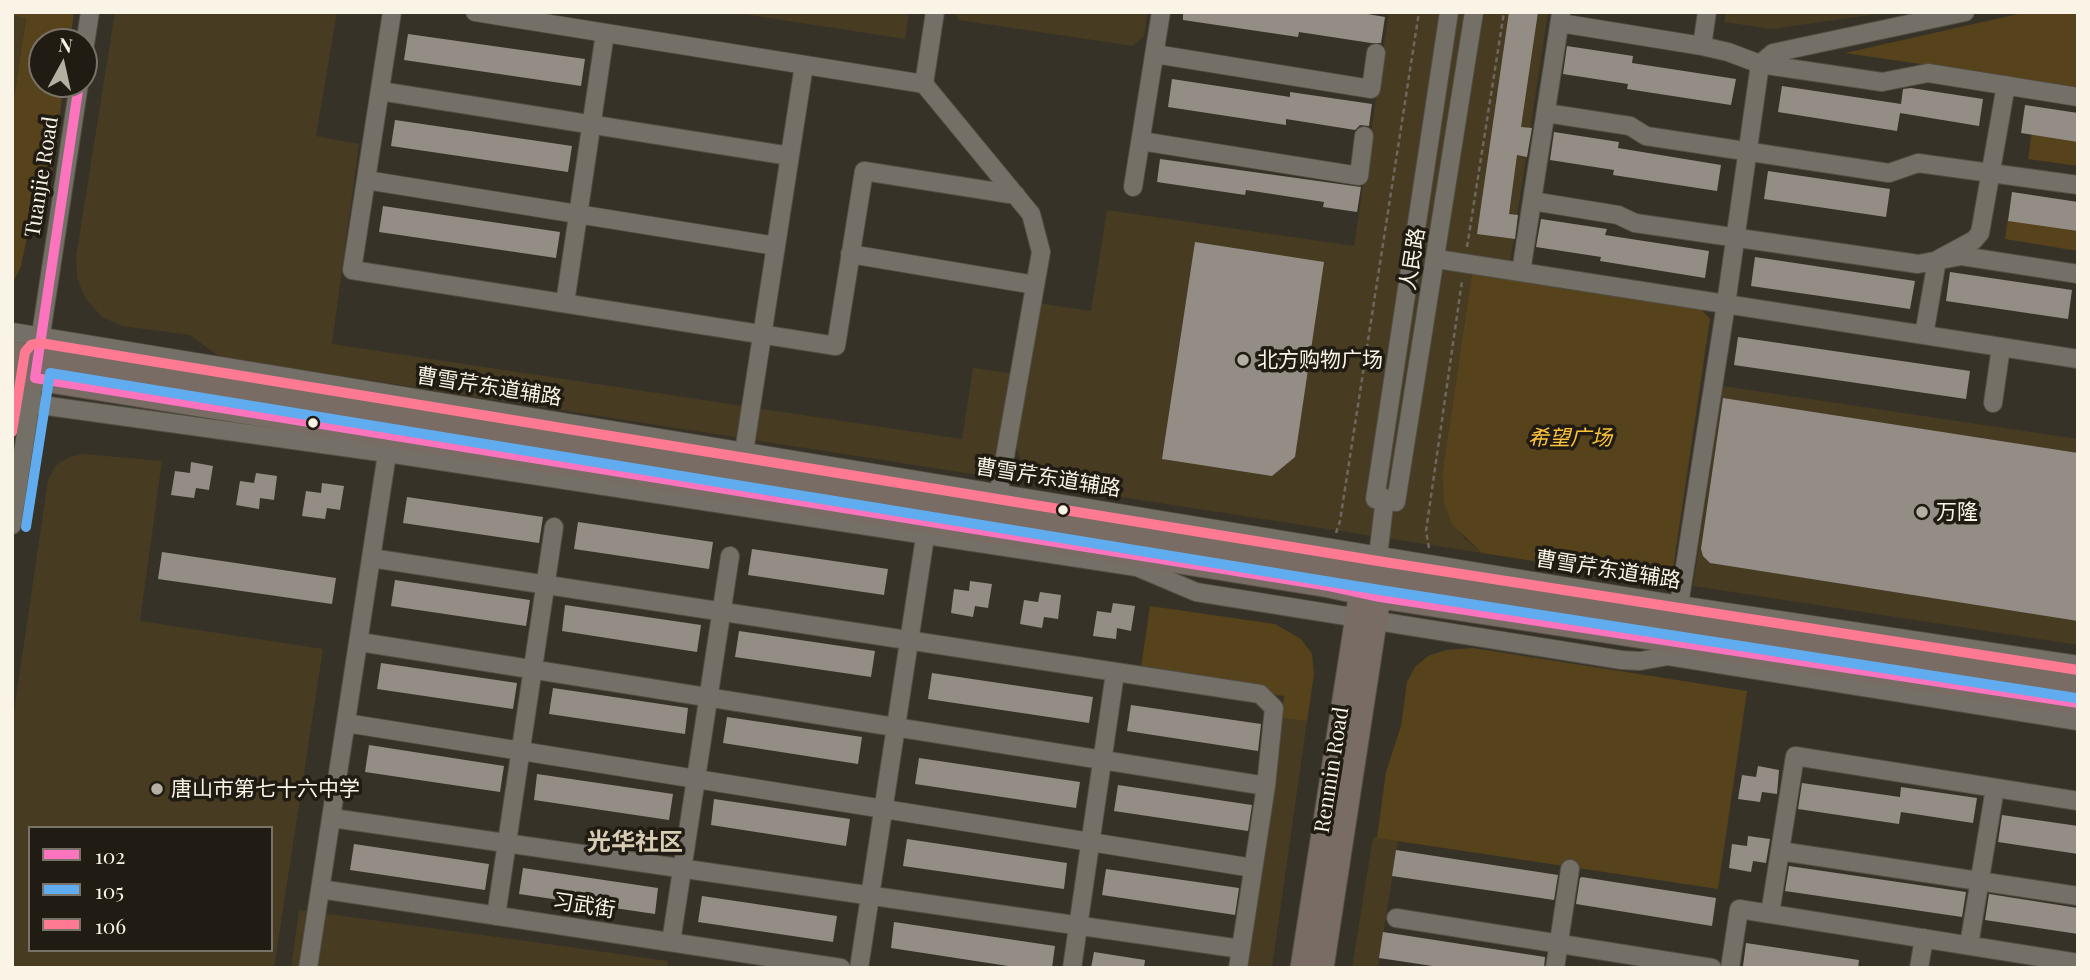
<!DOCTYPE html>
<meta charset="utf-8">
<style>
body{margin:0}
#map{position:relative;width:2090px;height:980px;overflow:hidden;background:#373227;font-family:"Playfair Display",serif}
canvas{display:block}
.frame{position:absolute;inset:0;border:14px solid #faf4e7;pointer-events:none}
.legend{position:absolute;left:28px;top:826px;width:245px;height:126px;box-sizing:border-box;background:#211c13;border:2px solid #787268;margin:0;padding:9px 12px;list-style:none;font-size:21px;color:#faf4e7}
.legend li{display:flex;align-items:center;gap:14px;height:35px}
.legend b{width:35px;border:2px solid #787268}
.north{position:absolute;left:28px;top:28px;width:70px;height:70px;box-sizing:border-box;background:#211c13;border:2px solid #787268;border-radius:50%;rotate:8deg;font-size:19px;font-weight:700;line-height:28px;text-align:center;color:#faf4e7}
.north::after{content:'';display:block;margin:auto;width:24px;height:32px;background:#b6b0a4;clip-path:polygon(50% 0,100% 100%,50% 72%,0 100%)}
</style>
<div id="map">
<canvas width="2090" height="980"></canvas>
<div class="frame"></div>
<ul class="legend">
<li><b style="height:9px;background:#fc73be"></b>102</li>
<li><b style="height:9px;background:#60acee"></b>105</li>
<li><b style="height:9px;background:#fe7a93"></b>106</li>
</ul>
<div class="north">N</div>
</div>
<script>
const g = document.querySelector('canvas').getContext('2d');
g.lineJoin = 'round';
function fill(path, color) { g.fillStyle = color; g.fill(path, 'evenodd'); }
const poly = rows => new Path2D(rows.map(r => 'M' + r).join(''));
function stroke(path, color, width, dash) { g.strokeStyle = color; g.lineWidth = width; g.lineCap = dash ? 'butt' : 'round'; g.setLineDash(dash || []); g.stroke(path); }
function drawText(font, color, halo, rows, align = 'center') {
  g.font = font + ' "Playfair Display","Noto Sans SC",serif'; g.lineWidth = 7; g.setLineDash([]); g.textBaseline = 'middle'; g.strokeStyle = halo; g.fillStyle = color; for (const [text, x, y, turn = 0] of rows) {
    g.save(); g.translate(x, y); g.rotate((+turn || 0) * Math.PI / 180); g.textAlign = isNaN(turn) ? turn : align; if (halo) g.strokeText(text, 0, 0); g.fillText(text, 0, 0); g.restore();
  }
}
const built = poly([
 [115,12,337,12,316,136,359,144,332,344,962,439,973,368,1010,373,998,460,985,476,220,357,190,335,122,326,102,317,86,299,77,278,76,257],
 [730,12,909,12,905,39],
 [954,12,1148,12,1144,36,1133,46,959,20],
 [1389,12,1548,12,1510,263,1472,273,1442,476,1444,503,1464,538,1482,553,1037,484,1023,465,1015,445,1038,303,1091,311,1107,210,1354,246],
 [1726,12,1891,12,1772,29,1724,22],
 [12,15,26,17,12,112],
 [1723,386,2078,439,2078,645,1693,586],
 [84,454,162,461,140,621,323,649,274,968,12,968,12,725,48,480,55,466,69,457],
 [30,828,271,828,271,950,30,950],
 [1285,696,1282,717,1307,721,1272,968,1240,968],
 [1373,837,1398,841,1378,968,1352,968],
 [299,910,570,947,668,961,667,968,291,968]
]);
const green = poly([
 [12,12,74,12,70,42,42,42,42,84,64,84,48,200,32,213,21,266,12,285,12,112,26,18,12,15],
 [2027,12,2078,12,2078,87,1845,53],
 [2032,132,2078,139,2078,166,2028,159],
 [2008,218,2078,228,2078,251,2005,239],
 [1472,273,1699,307,1710,319,1671,582,1482,553,1452,524,1444,503,1442,476],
 [1150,606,1275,624,1301,639,1312,654,1314,674,1307,721,1282,718,1284,696,1140,675],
 [1473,648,1747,691,1718,889,1377,838,1386,772,1401,726,1407,682,1415,667,1428,656,1446,650]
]);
const building = poly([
 [1183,12,1356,12,1385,17,1381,43,1371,43,1299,32,1298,37,1183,20],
 [1509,12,1538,12,1521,127,1532,128,1527,157,1517,155,1509,214,1518,215,1515,239,1477,234],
 [408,34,585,59,581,86,404,60],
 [1567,46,1633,56,1632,63,1736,79,1731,105,1627,89,1628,84,1563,74],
 [1172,79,1290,97,1290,92,1372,104,1369,126,1360,125,1355,130,1286,119,1286,125,1168,107],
 [1782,86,1901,104,1903,89,1911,88,1983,99,1979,126,1900,113,1897,131,1778,112],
 [2025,105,2078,113,2078,142,2021,133],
 [395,120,572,146,568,172,391,146],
 [1554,132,1619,142,1618,148,1721,165,1717,191,1613,175,1614,170,1550,160],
 [1160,159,1361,187,1357,212,1323,207,1324,202,1246,190,1245,195,1157,182],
 [1768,171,1890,189,1886,217,1764,199],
 [2012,192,2078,202,2078,231,2008,221],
 [383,206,560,232,556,258,379,232],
 [1541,219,1607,229,1605,235,1709,251,1705,278,1600,261,1601,257,1536,247],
 [1195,242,1324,262,1295,457,1272,476,1162,459],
 [1755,257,1915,281,1910,309,1751,286],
 [1950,272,2072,290,2068,319,1946,301],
 [1738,337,1970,371,1966,399,1734,365],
 [1723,398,2078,453,2078,621,1710,563,1703,556,1701,549],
 [191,462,213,466,209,490,196,488,194,498,171,495,175,471,190,473],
 [256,473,277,476,274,500,260,498,259,509,236,505,240,481,254,483],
 [322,483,344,486,340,510,327,508,325,519,302,516,306,491,321,493],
 [407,497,543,517,539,543,403,523],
 [578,522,713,542,709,569,574,549],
 [752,549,888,569,884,595,748,575],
 [162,552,336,578,332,604,158,579],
 [395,580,530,600,526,626,391,606],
 [970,581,992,584,988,608,975,606,973,617,951,613,954,589,969,591],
 [1040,592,1061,595,1058,619,1044,617,1042,628,1020,624,1024,600,1038,602],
 [1113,603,1135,606,1131,631,1117,628,1116,639,1093,636,1097,611,1111,613],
 [565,605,701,625,697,652,562,631],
 [739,631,875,651,871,677,735,657],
 [381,663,517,683,513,709,377,689],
 [932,673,1093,697,1089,723,928,699],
 [553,688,688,708,685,734,549,714],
 [1131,705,1261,724,1258,751,1127,731],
 [727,717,862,737,858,764,723,743],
 [369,745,504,766,500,792,365,772],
 [919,758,1080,782,1076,808,915,784],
 [1758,766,1779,770,1777,794,1762,792,1760,802,1738,799,1742,775,1756,777],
 [537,774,673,794,669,820,534,800],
 [1802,783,1900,797,1901,787,1977,798,1973,823,1901,812,1899,824,1798,809],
 [1118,785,1252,805,1248,831,1114,811],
 [714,799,850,819,846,846,711,825],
 [2002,815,2078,826,2078,854,1998,842],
 [1748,836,1770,839,1766,863,1753,861,1751,872,1729,868,1732,844,1747,846],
 [907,839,1067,863,1064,889,903,866],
 [354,844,489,864,485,890,350,870],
 [1396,850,1558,875,1554,900,1392,876],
 [1789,866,1966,892,1962,917,1785,891],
 [523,868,658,888,655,914,519,894],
 [1106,869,1239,888,1235,915,1102,895],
 [1582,877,1716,898,1712,926,1576,904,1580,878],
 [1989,894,2078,908,2078,934,1985,920],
 [702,896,837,916,833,942,698,922],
 [894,922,1055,946,1052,968,1021,968,891,948],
 [1383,932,1545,957,1544,968,1446,968,1379,958],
 [1746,943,1859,960,1858,968,1743,966],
 [1094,952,1145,960,1144,968,1091,968]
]);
const path = poly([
 [1467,247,1504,12],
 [1336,533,1340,521,1419,12],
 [1429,548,1426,531,1462,281]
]);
const minor = poly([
 [392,12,352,270,836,346,864,171,1016,195],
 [475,12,924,84,1031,214,1041,252,997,502],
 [1449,12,1375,499,1385,498,1396,502,1474,12],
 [1560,23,1702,46,1728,52,1760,64,1882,82,1928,73,2078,97],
 [1702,46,1707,12],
 [84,51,90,12],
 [1155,54,1371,89,1376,53],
 [924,84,935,12],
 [380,91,790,156],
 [1546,113,1630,126,1646,136,1889,173,1918,163,2078,185],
 [1141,141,1359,176,1364,136],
 [366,180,776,246],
 [1133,187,1161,12],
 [1532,201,1618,215,1635,223,1918,264,1962,256,2078,274],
 [850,254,1035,285],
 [1437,259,2078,359],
 [1521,272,1561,13],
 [565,303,605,33],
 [12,332,1679,605,2078,665],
 [1924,335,1937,260,1974,240,1980,233,2006,85],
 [12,401,394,454,1137,567,1196,592,1622,660,1640,661,1668,656,2078,721],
 [1993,403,2001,347],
 [744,452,804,65],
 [12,525,79,84],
 [1378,556,1385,498],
 [371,558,1260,694,1274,708,1266,786,1238,968],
 [1679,605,1726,304,1760,64,1773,53,1965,12],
 [360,642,1266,786],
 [346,723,1253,868],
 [332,818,1241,949],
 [1780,851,2078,896],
 [320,889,841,968],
 [1770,914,1795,756,2078,801],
 [496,916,554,527],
 [1396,918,1712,968],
 [671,942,730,556],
 [1969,945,1995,788],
 [308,968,387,454],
 [859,968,925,537],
 [1072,968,1115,673],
 [1555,968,1570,869],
 [1730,968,1739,909,2078,963],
 [1919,968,1924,938]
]);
const major = poly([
 [12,353,1382,576,2078,684],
 [12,375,1329,586,1380,597,2078,703],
 [1302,968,1363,578],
 [1322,968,1381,583]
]);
const bus1 = poly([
 [79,84,35,378,1329,586,1380,597,2078,703]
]);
const bus2 = poly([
 [26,527,50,373,1380,590,2076,698]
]);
const bus3 = poly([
 [12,432,25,352,31,345,40,343,1384,562,2078,670]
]);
const markers = [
 [1243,360,7,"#b6b0a4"],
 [313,423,6,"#faf4e7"],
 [1063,510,6,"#faf4e7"],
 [1922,512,7,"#b6b0a4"],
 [157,789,7,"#b6b0a4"]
];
const streetNames = [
 ["Tuanjie Road",42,177,-81],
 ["人民路",1413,259,-81],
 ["曹雪芹东道辅路",489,387,9],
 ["曹雪芹东道辅路",1048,478,9],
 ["曹雪芹东道辅路",1608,570,9],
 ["Renmin Road",1332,770,-81],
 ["习武街",584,906,9]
];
const poiNames = [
 ["北方购物广场",1257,360],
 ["万隆",1936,512],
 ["唐山市第七十六中学",171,789]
];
const parkNames = [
 ["希望广场",1570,438]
];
const quarterNames = [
 ["光华社区",635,843]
];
fill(built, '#473b22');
fill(green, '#56431c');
fill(building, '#948d86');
stroke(minor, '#524e44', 20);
stroke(major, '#524e44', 25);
stroke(path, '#6c685f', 2.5, [5, 3.5]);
stroke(minor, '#747068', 18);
stroke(major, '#786c64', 23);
stroke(bus1, '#fc73be', 10);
stroke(bus2, '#60acee', 10);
stroke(bus3, '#fe7a93', 10);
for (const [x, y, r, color] of markers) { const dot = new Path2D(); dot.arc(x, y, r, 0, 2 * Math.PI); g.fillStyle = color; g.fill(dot); stroke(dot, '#211c13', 2.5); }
drawText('21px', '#faf4e7', '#211c13', streetNames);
drawText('21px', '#faf4e7', '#211c13', poiNames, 'left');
drawText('italic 21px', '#fdc33c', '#211c13', parkNames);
drawText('bold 24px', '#d8ccb4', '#211c13', quarterNames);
</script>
